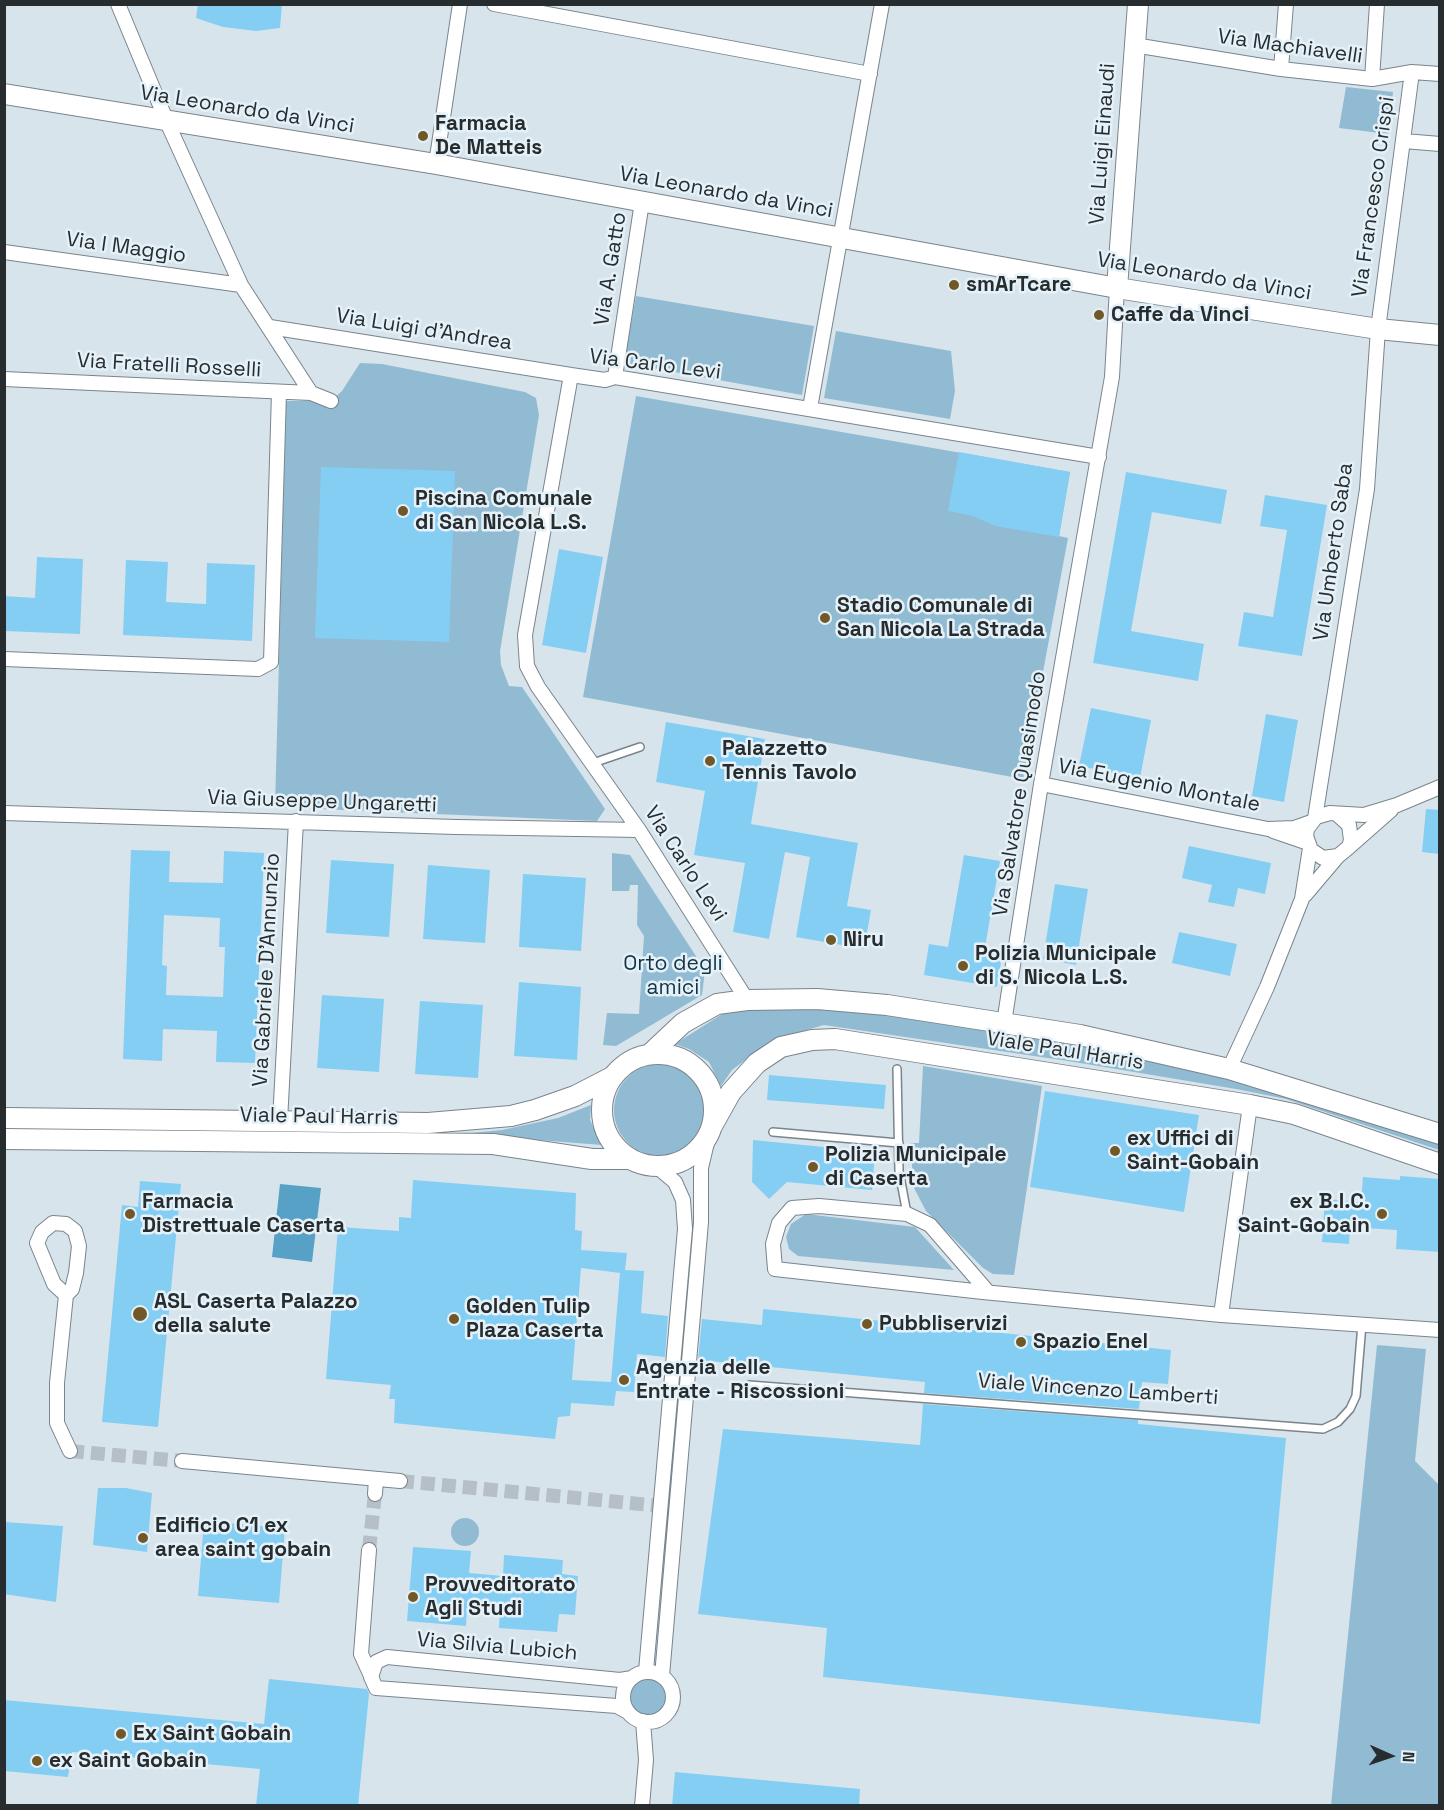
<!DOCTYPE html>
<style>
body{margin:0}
#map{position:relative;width:1444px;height:1810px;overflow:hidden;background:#d8e4eb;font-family:"Space Grotesk",sans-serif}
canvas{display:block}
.frame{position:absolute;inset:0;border:6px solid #272c2e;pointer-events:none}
.north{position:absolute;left:1360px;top:1726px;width:60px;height:60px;-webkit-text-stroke:4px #e5f1f8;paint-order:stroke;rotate:93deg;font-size:16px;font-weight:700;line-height:24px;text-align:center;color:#272c2e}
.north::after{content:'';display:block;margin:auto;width:21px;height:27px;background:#272c2e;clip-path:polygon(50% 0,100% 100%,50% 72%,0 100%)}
</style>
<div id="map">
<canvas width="1444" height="1810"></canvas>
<div class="frame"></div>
<div class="north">N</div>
</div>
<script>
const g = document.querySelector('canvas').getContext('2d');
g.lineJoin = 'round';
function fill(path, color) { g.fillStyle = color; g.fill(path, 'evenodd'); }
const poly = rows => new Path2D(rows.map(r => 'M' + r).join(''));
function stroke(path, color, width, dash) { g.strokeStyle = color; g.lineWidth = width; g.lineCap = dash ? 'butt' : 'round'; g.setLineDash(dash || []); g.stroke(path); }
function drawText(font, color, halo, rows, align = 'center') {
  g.font = font + ' "Space Grotesk",sans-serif'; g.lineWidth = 5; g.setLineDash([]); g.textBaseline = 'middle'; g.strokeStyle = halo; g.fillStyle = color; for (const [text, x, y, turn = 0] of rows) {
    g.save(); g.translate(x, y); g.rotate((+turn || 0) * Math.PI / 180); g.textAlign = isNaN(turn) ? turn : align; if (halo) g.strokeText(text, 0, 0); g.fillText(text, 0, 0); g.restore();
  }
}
const green = poly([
 [1346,87,1393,92,1388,134,1339,128],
 [636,296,814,326,802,395,624,363],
 [836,331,951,351,955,391,950,419,824,398],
 [360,363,382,364,525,392,536,398,539,415,500,651,501,665,509,686,522,687,605,809,597,821,275,807,286,401,331,401,342,391],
 [636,396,1070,472,1059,536,1068,538,1023,779,583,697],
 [612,853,630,855,705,970,702,995,616,1046,603,1045,607,1013,639,1014,644,936,637,925,638,885,630,885,629,891,612,891],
 [752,1003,866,1012,1028,1033,1192,1067,1439,1141,1439,1150,1286,1099,1236,1089,1068,1061,824,1025,772,1040,732,1070,721,1086,709,1062,689,1049,675,1044,730,1009],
 '614 1110a46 46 0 1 1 92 0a46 46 0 1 1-92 0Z',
 [923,1066,1042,1086,1014,1275,993,1274,983,1268,926,1211,914,1188,910,1143,919,1143],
 [591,1105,590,1120,602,1145,461,1134,502,1130,558,1118],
 [806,1214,915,1227,954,1270,798,1256,789,1249,786,1237,791,1224],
 [1377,1345,1426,1349,1415,1461,1439,1485,1439,1805,1331,1805],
 '451 1532a14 14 0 1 1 28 0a14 14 0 1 1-28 0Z',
 '629 1697a19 19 0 1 1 38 0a19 19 0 1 1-38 0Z'
]);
const water = poly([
 [280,1184,321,1188,312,1262,272,1257]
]);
const building = poly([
 [198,4,282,4,280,28,256,31,223,27,196,18],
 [959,452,1070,472,1059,537,995,526,973,516,948,511],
 [321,467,455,471,449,642,315,638],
 [1126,472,1227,490,1221,524,1152,512,1131,631,1204,644,1198,681,1093,663],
 [1265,495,1327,505,1302,656,1238,646,1244,612,1273,617,1287,530,1260,526],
 [559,549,603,557,586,653,542,645],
 [37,557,83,559,80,634,4,631,4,596,35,598],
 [126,560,168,562,166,602,206,604,207,563,255,565,252,641,123,635],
 [1091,708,1151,720,1140,778,1079,766],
 [1266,714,1298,720,1284,802,1252,796],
 [666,722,765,739,751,824,858,843,847,906,871,910,864,949,796,937,810,857,785,852,769,939,733,932,745,863,694,855,705,791,656,782],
 [1426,809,1440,810,1440,854,1422,852],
 [1189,846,1271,863,1265,894,1238,888,1234,907,1208,902,1212,885,1182,878],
 [131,850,170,851,169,882,223,883,224,851,264,853,255,1063,216,1062,217,1031,163,1029,162,1061,123,1059],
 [164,915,220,918,219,947,225,947,223,997,166,995,167,966,162,965],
 [964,855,1000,861,984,953,1002,956,997,987,924,975,929,944,948,947],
 [331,860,394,864,389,937,326,933],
 [428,865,490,870,485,943,423,939],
 [523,874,586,878,581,951,519,947],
 [1055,884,1088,889,1076,965,1043,959],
 [1179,932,1237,944,1230,976,1172,963],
 [519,982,581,987,577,1060,514,1056],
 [322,995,384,999,379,1072,317,1068],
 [420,1001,483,1005,478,1078,415,1074],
 [769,1075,886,1085,884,1109,767,1100],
 [1045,1091,1199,1115,1184,1212,1030,1187],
 [753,1140,875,1152,872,1190,787,1182,769,1199,752,1182],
 [1400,1176,1440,1179,1440,1252,1396,1249,1397,1230,1350,1227,1349,1244,1322,1242,1325,1199,1361,1202,1363,1177,1400,1180],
 [413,1180,576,1193,575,1230,582,1231,581,1250,627,1253,625,1270,644,1271,641,1313,668,1316,665,1357,637,1354,634,1392,616,1391,614,1406,571,1403,570,1416,558,1417,555,1439,394,1423,395,1399,389,1399,391,1385,326,1379,338,1227,399,1231,399,1217,411,1218],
 [581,1268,620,1273,611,1382,572,1380],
 [140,1181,181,1184,158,1427,102,1422,122,1205,138,1207],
 [763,1309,1171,1350,1168,1384,1142,1382,1139,1409,924,1393,925,1382,698,1360,702,1319,762,1325],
 [923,1404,1138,1420,1138,1424,1286,1438,1260,1724,823,1677,827,1628,698,1614,723,1429,920,1445],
 [98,1488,126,1488,152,1493,147,1552,93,1545],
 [204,1521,285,1528,279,1603,198,1596],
 [4,1522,63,1526,56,1602,4,1594],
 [413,1547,471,1551,469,1573,503,1576,504,1555,563,1560,562,1574,578,1576,575,1615,559,1614,557,1632,499,1628,500,1607,467,1605,466,1626,407,1621],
 [269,1679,367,1689,369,1694,358,1806,256,1806,260,1769,72,1752,68,1777,4,1771,4,1700,264,1724],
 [675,1772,860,1789,859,1806,672,1806]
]);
const streetTunnel = poly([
 [70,1451,182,1461],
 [400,1481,661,1506],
 [369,1550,375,1494]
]);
const lane = poly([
 [593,763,640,747],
 [897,1069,899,1171,907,1214],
 [773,1132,899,1143],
 [749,1385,1323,1429,1338,1422,1350,1409,1356,1396,1362,1324]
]);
const street = poly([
 [118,4,167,122,241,285,311,393],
 [494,4,870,74],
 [1134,45,1281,69,1372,79,1412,72,1440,74],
 [1281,69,1286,4],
 [1372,79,1377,4],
 [1404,141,1440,144],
 [436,164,460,4],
 [4,252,241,285],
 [270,327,571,375],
 [615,377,642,202],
 [4,379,311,393,331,401],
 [810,408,882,4],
 [4,659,258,669,271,662,279,392],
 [1041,784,1268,829,1294,828,1311,822],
 [4,813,456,827,639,830],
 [1338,815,1349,825,1351,840,1349,847,1338,856,1323,858,1311,850,1306,836,1307,829,1316,817,1330,813,1364,815,1397,805,1440,787],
 [1315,818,1367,489,1378,329,1412,72],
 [1273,831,1308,843],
 [1349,847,1391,810],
 [1305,895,1338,856],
 [747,1000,639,830,538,687,527,666,525,635,571,375,605,380,615,377,1099,457],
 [1004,1023,1041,784,1112,377,1117,288],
 [1229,1069,1267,987,1302,899,1310,848],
 [280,1121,296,821],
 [988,1292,930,1225,907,1214,819,1206,792,1208,779,1223,773,1244,775,1269,983,1292,1221,1315,1440,1330],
 [66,1295,54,1284,37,1243,42,1232,53,1223,66,1224,75,1231,79,1246,76,1273,72,1289,66,1295,57,1383,57,1423,70,1451],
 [1221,1315,1250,1105],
 [182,1461,400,1481],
 [375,1494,376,1479],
 [369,1550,361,1654,372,1678],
 [646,1671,685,1229,683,1200,675,1182,656,1166],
 '623 1697a25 25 0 1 1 50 0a25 25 0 1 1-50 0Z',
 [662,1676,701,1222,701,1168,709,1134],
 [628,1712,617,1706,376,1688,371,1677,376,1662,387,1657,620,1680,632,1678],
 [642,1806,646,1760,643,1721]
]);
const secondary = poly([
 [4,94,436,164,1117,288,1378,329,1440,335],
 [1117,288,1138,4],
 [650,1054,683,1023,717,1004,747,1000,817,999,887,1005,1080,1035,1229,1069,1440,1134],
 '602 1110a56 56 0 1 1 112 0a56 56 0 1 1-112 0Z',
 [4,1118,428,1123,511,1116,535,1110,575,1096,612,1077],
 [712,1126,731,1092,757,1063,781,1047,812,1040,835,1039,1250,1105,1294,1114,1440,1164],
 [4,1139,493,1144,592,1159,631,1159]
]);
const markers = [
 [423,136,6,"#715829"],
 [954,285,6,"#715829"],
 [1099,315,6,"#715829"],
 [403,511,6,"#715829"],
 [825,618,6,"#715829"],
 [710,761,6,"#715829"],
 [831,940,6,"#715829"],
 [963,966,6,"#715829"],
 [1115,1151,6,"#715829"],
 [813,1167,6,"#715829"],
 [130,1214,6,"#715829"],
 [1382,1214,6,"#715829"],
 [140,1314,8,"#715829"],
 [454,1319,6,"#715829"],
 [867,1324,6,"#715829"],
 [1021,1342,6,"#715829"],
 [624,1380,6,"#715829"],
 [143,1538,6,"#715829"],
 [413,1597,6,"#715829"],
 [121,1734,6,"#715829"],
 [37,1761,6,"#715829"]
];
const streetNames = [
 ["Via Machiavelli",1290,47,8],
 ["Via Leonardo da Vinci",247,110,9],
 ["Via Luigi Einaudi",1103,144,-86],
 ["Via Leonardo da Vinci",726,193,10],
 ["Via Francesco Crispi",1374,197,-82],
 ["Via I Maggio",126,248,8],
 ["Via A. Gatto",611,269,-81],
 ["Via Leonardo da Vinci",1204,277,9],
 ["Via Luigi d'Andrea",424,330,9],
 ["Via Carlo Levi",655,365,7],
 ["Via Fratelli Rosselli",169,366,3],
 ["Via Umberto Saba",1334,552,-82],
 ["Via Eugenio Montale",1159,786,11],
 ["Via Salvatore Quasimodo",1020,794,-81],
 ["Via Giuseppe Ungaretti",322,802,2],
 ["Via Carlo Levi",685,864,57],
 ["Via Gabriele D'Annunzio",267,970,-87],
 ["Viale Paul Harris",1065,1051,9],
 ["Viale Paul Harris",319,1117,1],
 ["Viale Vincenzo Lamberti",1098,1390,4],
 ["Via Silvia Lubich",497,1647,5]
];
const poiNames = [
 ["Farmacia",435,124],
 ["De Matteis",435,148],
 ["smArTcare",966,285],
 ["Caffe da Vinci",1111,315],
 ["Piscina Comunale",415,499],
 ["di San Nicola L.S.",415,523],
 ["Stadio Comunale di",837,606],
 ["San Nicola La Strada",837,630],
 ["Palazzetto",722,749],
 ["Tennis Tavolo",722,773],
 ["Niru",843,940],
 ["Polizia Municipale",975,954],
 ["di S. Nicola L.S.",975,978],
 ["ex Uffici di",1127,1139],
 ["Saint-Gobain",1127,1163],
 ["Polizia Municipale",825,1155],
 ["di Caserta",825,1179],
 ["Farmacia",142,1202],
 ["Distrettuale Caserta",142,1226],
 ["ex B.I.C.",1370,1202,"right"],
 ["Saint-Gobain",1370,1226,"right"],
 ["ASL Caserta Palazzo",154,1302],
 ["della salute",154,1326],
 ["Golden Tulip",466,1307],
 ["Plaza Caserta",466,1331],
 ["Pubbliservizi",879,1324],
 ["Spazio Enel",1033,1342],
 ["Agenzia delle",636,1368],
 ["Entrate - Riscossioni",636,1392],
 ["Edificio C1 ex",155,1526],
 ["area saint gobain",155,1550],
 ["Provveditorato",425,1585],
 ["Agli Studi",425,1609],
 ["Ex Saint Gobain",133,1734],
 ["ex Saint Gobain",49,1761]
];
const parkNames = [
 ["Orto degli",673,964],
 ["amici",673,988]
];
fill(green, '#91bbd2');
fill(water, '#57a1c6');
fill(building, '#84cef4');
stroke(streetTunnel, '#b5bfc5', 14, [14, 7]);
stroke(lane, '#7a848b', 10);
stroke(street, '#7a848b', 16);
stroke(secondary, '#7a848b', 22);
stroke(lane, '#fff', 7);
stroke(street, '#fff', 14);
stroke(secondary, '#fff', 20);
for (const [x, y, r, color] of markers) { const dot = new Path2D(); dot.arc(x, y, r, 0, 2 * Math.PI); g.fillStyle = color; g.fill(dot); stroke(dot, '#e5f1f8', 2); }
drawText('21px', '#272c2e', '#e5f1f8', streetNames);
drawText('bold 21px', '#272c2e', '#e5f1f8', poiNames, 'left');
drawText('21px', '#123444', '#e5f1f8', parkNames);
</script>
